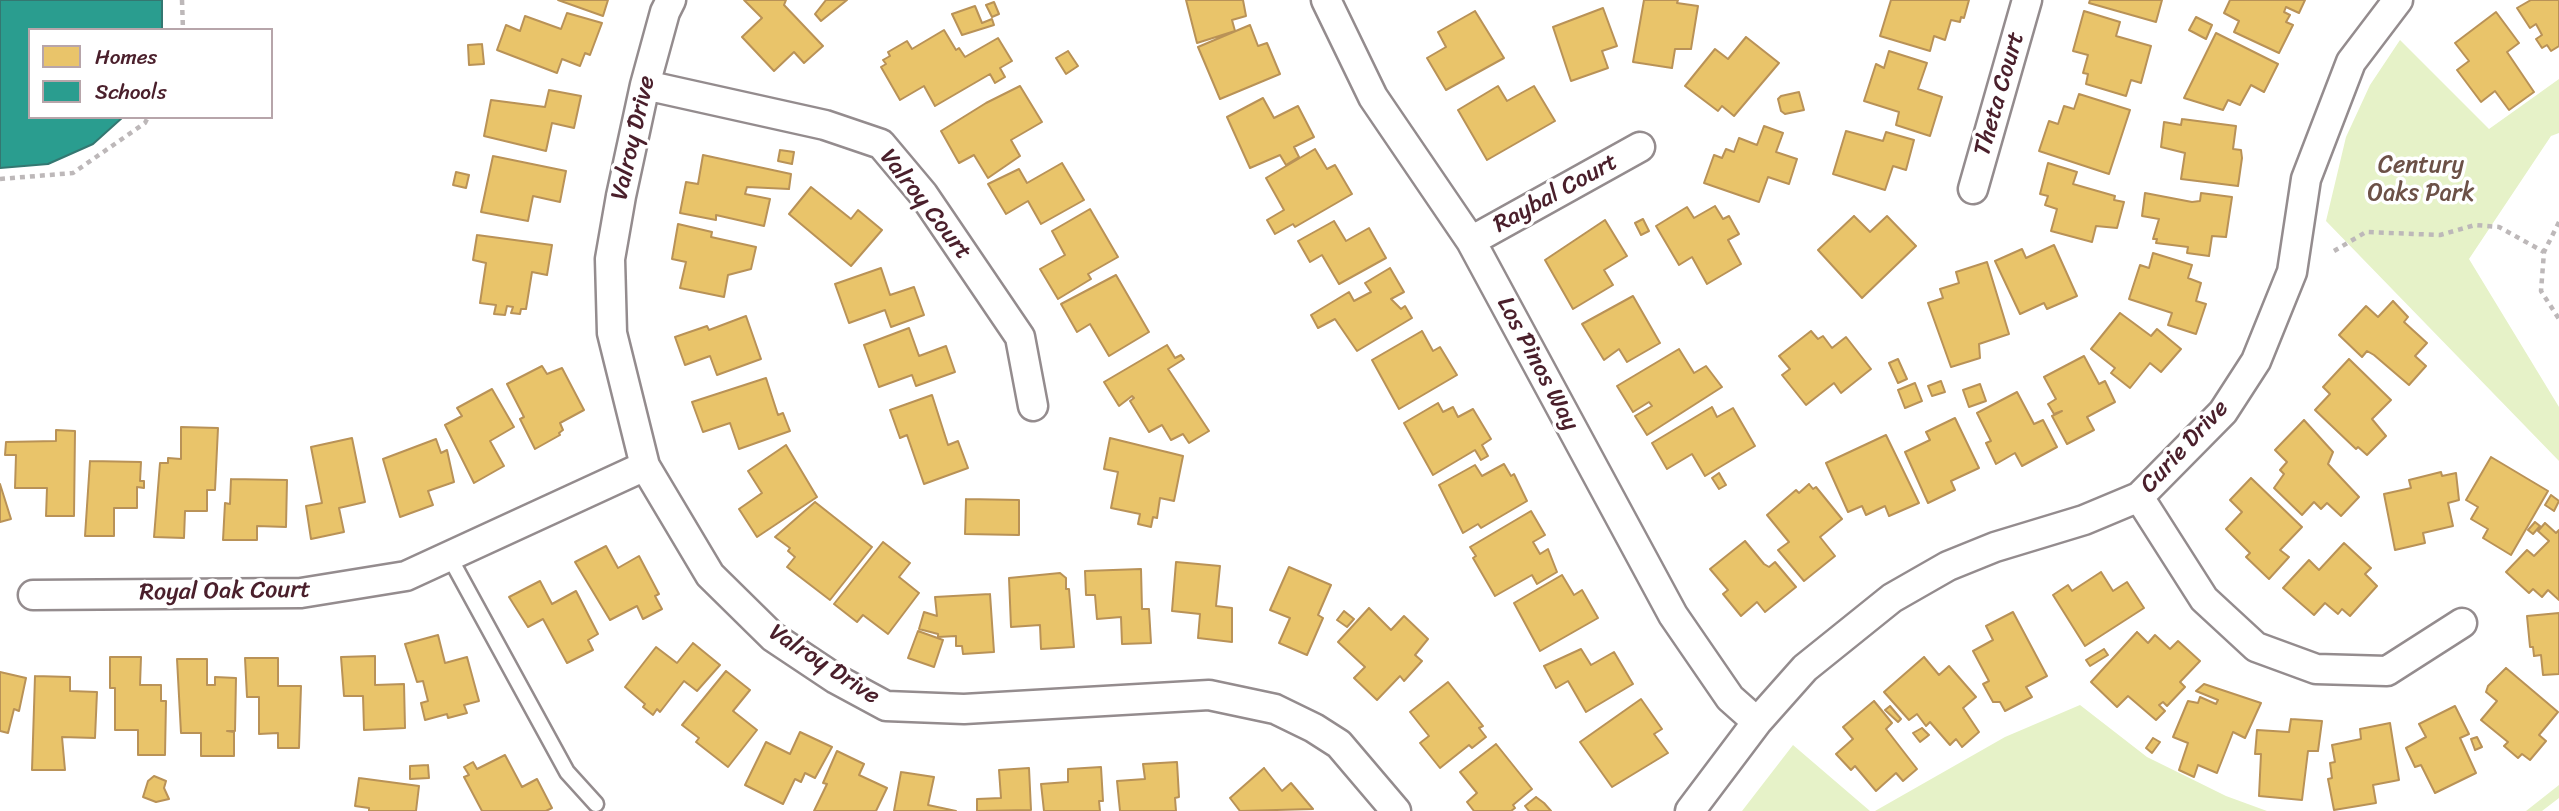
<!DOCTYPE html>
<style>
body{margin:0}
#map{position:relative;width:2559px;height:811px;overflow:hidden;background:#fff;font-family:Sriracha,sans-serif}
canvas{display:block}
.legend{position:absolute;left:28px;top:28px;width:245px;height:91px;box-sizing:border-box;background:#fff;border:2px solid #b7a5aa;margin:0;padding:9px 12px;list-style:none;font-size:21px;color:#4a1f2b}
.legend li{display:flex;align-items:center;gap:14px;height:35px}
.legend b{width:35px;border:2px solid #b7a5aa}
</style>
<div id="map">
<canvas width="2559" height="811"></canvas>
<ul class="legend">
<li><b style="height:19px;background:#e9c46a"></b>Homes</li>
<li><b style="height:19px;background:#2a9d8f"></b>Schools</li>
</ul>
</div>
<script>
const g = document.querySelector('canvas').getContext('2d');
g.lineJoin = 'round';
function fill(path, color) { g.fillStyle = color; g.fill(path, 'evenodd'); }
const poly = rows => new Path2D(rows.map(r => 'M' + r).join(''));
function stroke(path, color, width, dash) { g.strokeStyle = color; g.lineWidth = width; g.lineCap = dash ? 'butt' : 'round'; g.setLineDash(dash || []); g.stroke(path); }
function drawText(font, color, halo, rows, align = 'center') {
  g.font = font + ' Sriracha,sans-serif'; g.lineWidth = 7; g.setLineDash([]); g.textBaseline = 'middle'; g.strokeStyle = halo; g.fillStyle = color; for (const [text, x, y, turn = 0] of rows) {
    g.save(); g.translate(x, y); g.rotate((+turn || 0) * Math.PI / 180); g.textAlign = isNaN(turn) ? turn : align; if (halo) g.strokeText(text, 0, 0); g.fillText(text, 0, 0); g.restore();
  }
}
const green = poly([
 [2400,40,2489,129,2559,79,2559,133,2551,136,2469,259,2559,407,2559,461,2326,221,2346,137,2370,85],
 [2080,705,2147,757,2226,796,2267,811,1875,811,2005,737],
 [1793,745,1870,811,1742,811],
 [2559,785,2559,798,2542,811,2526,811]
]);
const homes = poly([
 [558,0,608,0,603,16,558,0],
 [744,0,786,0,784,5,823,46,804,63,794,52,774,71,742,37,762,18,744,0],
 [826,0,847,0,821,21,815,14,826,0],
 [1186,0,1243,0,1246,16,1232,20,1235,31,1197,43,1186,0],
 [1644,0,1678,0,1677,3,1698,6,1691,49,1675,49,1672,68,1633,62,1644,0],
 [1891,0,1969,0,1964,18,1961,17,1960,22,1951,20,1945,40,1934,36,1930,51,1880,36,1891,0],
 [2090,0,2162,0,2156,22,2089,3,2090,0],
 [2230,0,2305,0,2299,13,2286,7,2284,12,2290,15,2286,22,2293,25,2279,53,2234,32,2239,21,2224,13,2230,0],
 [2531,0,2559,0,2559,46,2551,51,2547,45,2542,48,2536,39,2542,35,2536,24,2530,28,2517,8,2531,0],
 [994,2,999,14,992,17,986,5,994,2],
 [975,6,982,23,992,19,994,25,962,35,952,14,975,6],
 [1603,8,1617,46,1602,51,1608,68,1571,81,1553,27,1603,8],
 [1475,11,1504,58,1446,90,1427,58,1446,47,1438,32,1475,11],
 [2084,11,2120,22,2116,36,2151,46,2141,83,2131,80,2126,96,2086,84,2088,74,2083,73,2088,55,2073,51,2084,11],
 [2496,12,2519,43,2507,52,2534,92,2509,110,2495,91,2481,102,2457,70,2469,61,2455,43,2496,12],
 [567,13,602,23,590,55,585,53,580,66,562,59,557,73,497,50,506,25,520,31,525,16,561,29,567,13],
 [2196,17,2212,25,2206,39,2189,30,2196,17],
 [1250,25,1258,46,1267,43,1280,74,1220,99,1198,47,1250,25],
 [944,30,956,50,959,48,965,57,998,38,1012,61,1000,68,1005,77,995,83,990,74,935,106,924,86,900,100,881,67,886,64,883,60,890,56,888,52,907,41,912,49,944,30],
 [2216,33,2278,64,2264,92,2251,85,2240,105,2228,100,2223,110,2184,98,2216,33],
 [1746,37,1779,63,1734,116,1722,106,1718,111,1685,86,1715,49,1728,59,1746,37],
 [482,44,484,64,469,65,468,45,482,44],
 [1068,51,1078,66,1066,74,1056,58,1068,51],
 [1889,51,1927,63,1918,89,1942,97,1930,136,1896,125,1899,112,1864,101,1876,64,1884,68,1889,51],
 [1020,86,1042,122,1011,140,1020,156,988,178,974,155,959,163,941,131,986,103,1020,86],
 [1498,86,1507,101,1534,86,1555,121,1487,160,1458,110,1498,86],
 [549,90,581,96,574,128,552,123,546,151,484,136,491,100,545,107,549,90],
 [1799,92,1804,110,1785,114,1781,111,1778,99,1781,96,1799,92],
 [2079,94,2130,110,2109,174,2039,151,2049,121,2058,124,2064,106,2074,109,2079,94],
 [1263,98,1274,118,1298,106,1314,137,1294,147,1299,157,1286,165,1280,155,1250,168,1227,117,1263,98],
 [2182,119,2236,126,2233,149,2241,150,2242,158,2238,186,2181,179,2185,153,2161,147,2164,122,2181,125,2182,119],
 [1764,126,1783,133,1776,152,1797,159,1789,184,1768,177,1759,202,1704,183,1714,155,1722,158,1726,149,1734,152,1739,138,1757,145,1764,126],
 [1846,131,1883,141,1886,132,1914,140,1906,170,1893,166,1885,190,1833,174,1846,131],
 [1315,149,1327,169,1335,165,1352,194,1295,227,1293,224,1275,234,1267,220,1284,210,1266,178,1315,149],
 [780,150,794,152,792,164,778,161,780,150],
 [703,155,791,174,789,189,747,187,745,194,770,199,764,226,716,215,716,220,680,213,686,182,698,184,703,155],
 [493,156,566,171,560,202,533,196,528,221,481,212,493,156],
 [1062,163,1084,200,1041,224,1028,201,1006,214,988,184,1019,169,1027,183,1062,163],
 [2048,163,2077,172,2073,184,2115,196,2114,200,2124,202,2117,228,2096,226,2092,242,2051,231,2057,209,2045,205,2048,196,2040,194,2048,163],
 [456,172,469,175,466,188,453,185,456,172],
 [811,187,851,219,858,210,882,230,851,266,789,214,811,187],
 [2145,193,2192,202,2200,201,2201,193,2232,197,2226,237,2212,236,2209,256,2187,253,2188,247,2156,243,2157,239,2153,239,2159,219,2142,216,2145,193],
 [1715,206,1723,219,1729,216,1739,234,1728,240,1741,264,1707,284,1692,257,1679,265,1656,226,1687,207,1694,218,1715,206],
 [1090,209,1118,257,1088,274,1091,279,1058,299,1040,269,1065,255,1052,231,1090,209],
 [1854,216,1870,232,1887,216,1916,246,1862,298,1818,250,1854,216],
 [1643,219,1649,231,1641,235,1635,223,1643,219],
 [1605,220,1627,256,1604,270,1613,285,1573,309,1545,260,1605,220],
 [1334,221,1346,241,1369,228,1386,258,1339,284,1322,255,1310,262,1298,241,1334,221],
 [678,224,712,232,711,237,756,247,751,269,728,275,724,297,680,288,686,262,672,259,678,224],
 [477,235,552,245,547,275,532,272,526,309,521,309,520,314,511,313,513,307,507,306,505,315,494,314,496,305,480,303,486,263,473,260,477,235],
 [2054,245,2077,296,2047,309,2044,303,2020,314,1995,261,2022,249,2026,258,2054,245],
 [2153,253,2192,265,2188,278,2201,283,2196,301,2206,304,2196,334,2168,325,2172,313,2129,299,2140,265,2149,268,2153,253],
 [1987,262,2009,334,1979,344,1980,358,1951,367,1928,303,1943,298,1940,289,1959,283,1956,272,1987,262],
 [881,268,890,295,914,287,924,315,891,327,885,310,849,323,835,284,881,268],
 [1390,268,1404,292,1391,299,1401,309,1405,306,1412,318,1357,351,1335,319,1318,328,1311,315,1349,292,1354,301,1371,292,1365,283,1390,268],
 [1116,275,1149,332,1109,356,1090,324,1077,332,1061,304,1116,275],
 [1633,296,1660,343,1627,362,1619,349,1604,360,1582,324,1633,296],
 [2393,301,2408,317,2404,322,2427,343,2415,356,2426,366,2409,385,2374,355,2367,351,2362,357,2339,335,2366,306,2378,317,2393,301],
 [2120,313,2151,336,2157,329,2181,349,2161,372,2150,363,2130,388,2111,373,2115,368,2091,349,2120,313],
 [746,316,761,359,717,375,710,356,685,365,675,337,707,326,709,330,746,316],
 [909,328,919,356,946,346,955,372,916,386,912,375,879,387,864,345,909,328],
 [1422,331,1433,351,1440,347,1457,375,1399,409,1372,360,1422,331],
 [1811,331,1818,339,1823,336,1832,348,1846,337,1871,369,1841,393,1834,383,1806,405,1782,375,1790,369,1779,356,1811,331],
 [1167,345,1175,358,1181,355,1184,359,1168,369,1209,431,1189,443,1183,434,1171,440,1162,425,1149,432,1130,401,1134,398,1132,396,1119,406,1104,382,1167,345],
 [1679,349,1694,373,1706,366,1722,387,1647,435,1635,416,1652,406,1649,402,1633,412,1617,386,1679,349],
 [2084,356,2099,384,2105,381,2115,402,2087,417,2094,430,2067,444,2052,416,2062,411,2054,414,2048,404,2056,399,2044,377,2084,356],
 [1898,359,1907,379,1898,383,1889,363,1898,359],
 [2349,359,2391,400,2372,419,2386,436,2367,455,2358,447,2356,449,2315,410,2330,394,2323,387,2349,359],
 [542,366,547,374,562,368,584,410,560,423,563,430,559,433,560,435,535,449,520,419,524,417,507,384,542,366],
 [766,378,778,415,783,413,790,431,739,449,730,423,703,432,692,402,766,378],
 [1941,381,1945,392,1932,396,1928,386,1941,381],
 [1915,383,1922,401,1905,408,1898,390,1915,383],
 [1980,384,1986,401,1969,407,1963,390,1980,384],
 [492,389,514,427,490,441,504,466,474,483,445,425,462,416,457,408,492,389],
 [2017,392,2034,424,2043,420,2057,447,2022,466,2015,453,1996,464,1986,443,1991,441,1977,413,2017,392],
 [932,395,948,445,958,441,968,468,924,484,907,435,900,438,890,410,932,395],
 [1438,403,1443,412,1453,407,1458,417,1473,409,1491,439,1482,445,1488,456,1481,460,1475,450,1433,475,1404,423,1438,403],
 [1712,407,1717,417,1733,408,1755,446,1705,476,1692,454,1667,469,1652,443,1712,407],
 [1955,418,1979,468,1951,481,1955,490,1928,503,1905,452,1930,440,1926,432,1955,418],
 [2304,420,2333,452,2328,464,2359,497,2341,516,2327,503,2321,509,2314,502,2302,515,2274,488,2284,474,2280,470,2287,462,2275,450,2304,420],
 [181,427,218,428,215,490,207,490,207,511,185,511,184,538,154,537,160,463,168,463,168,458,181,459,181,427],
 [56,430,75,431,74,516,46,516,47,488,15,488,16,455,5,455,6,442,56,441,56,430],
 [1886,435,1919,503,1889,516,1885,506,1866,515,1862,506,1848,512,1826,463,1886,435],
 [352,438,365,502,339,508,344,532,311,539,306,506,322,503,311,447,352,438],
 [1110,438,1183,456,1174,501,1160,498,1157,518,1153,517,1151,527,1138,524,1140,514,1111,508,1118,472,1104,469,1110,438],
 [436,439,441,453,447,450,454,482,428,491,433,505,400,517,383,459,436,439],
 [786,445,817,497,757,537,739,509,762,493,748,471,786,445],
 [2491,457,2548,491,2511,555,2483,538,2488,529,2471,519,2478,507,2466,500,2491,457],
 [90,461,141,462,140,481,144,481,144,488,137,487,137,508,114,508,114,536,85,536,90,461],
 [1504,464,1511,476,1514,474,1527,501,1481,528,1478,524,1463,533,1439,485,1475,465,1482,476,1504,464],
 [2441,472,2442,476,2456,473,2459,500,2448,503,2453,526,2423,533,2425,543,2395,550,2384,494,2411,488,2409,480,2441,472],
 [1719,473,1726,485,1719,489,1712,478,1719,473],
 [2251,478,2302,527,2280,550,2289,557,2269,579,2246,557,2250,553,2226,529,2242,512,2230,500,2251,478],
 [231,479,287,480,286,527,257,526,257,540,223,540,225,503,230,504,231,479],
 [0,484,11,519,0,522,0,484],
 [1809,484,1813,489,1816,487,1842,519,1820,537,1835,556,1804,581,1778,550,1789,542,1767,515,1796,490,1799,493,1809,484],
 [2551,495,2559,501,2554,511,2545,505,2551,495],
 [966,499,1019,500,1019,535,965,534,966,499],
 [815,502,872,547,830,600,787,567,795,557,788,551,790,548,775,537,815,502],
 [1531,511,1545,535,1533,542,1540,554,1548,549,1557,572,1537,584,1532,575,1495,596,1473,558,1476,556,1470,547,1531,511],
 [2535,522,2540,526,2533,534,2528,530,2535,522],
 [2545,523,2556,533,2559,530,2559,600,2548,590,2542,597,2533,589,2529,593,2506,572,2527,550,2534,556,2549,541,2538,531,2545,523],
 [1745,541,1764,564,1769,567,1775,562,1796,587,1765,612,1757,602,1741,616,1723,594,1728,590,1710,569,1745,541],
 [883,542,910,563,899,577,919,593,888,634,863,615,857,622,834,604,883,542],
 [2344,543,2371,568,2365,574,2377,586,2350,616,2342,609,2338,614,2325,603,2314,615,2283,588,2309,560,2319,570,2344,543],
 [606,546,618,568,639,556,659,594,655,596,662,609,643,619,637,606,610,620,575,562,606,546],
 [1176,562,1220,566,1216,606,1232,608,1232,642,1198,638,1200,614,1172,611,1176,562],
 [1289,567,1331,585,1318,615,1323,618,1307,655,1279,643,1290,618,1270,610,1289,567],
 [1141,569,1142,609,1149,609,1151,643,1122,644,1121,617,1097,619,1095,595,1086,595,1085,571,1141,569],
 [2101,572,2113,591,2127,582,2144,608,2085,646,2053,595,2068,585,2072,591,2101,572],
 [1060,573,1066,578,1066,589,1069,589,1074,647,1041,649,1040,625,1011,627,1009,578,1060,573],
 [1562,575,1574,595,1582,590,1598,618,1540,651,1514,603,1562,575],
 [540,581,552,604,576,591,598,634,588,640,593,650,567,663,543,619,528,627,509,597,540,581],
 [990,594,994,652,963,654,962,646,956,646,956,636,938,637,938,634,919,629,924,612,937,616,935,597,990,594],
 [1369,608,1391,630,1404,616,1428,639,1415,655,1422,661,1404,681,1400,676,1377,700,1354,678,1365,667,1338,642,1369,608],
 [1344,611,1354,619,1347,627,1337,620,1344,611],
 [2013,612,2047,676,2026,687,2032,697,2005,711,2000,702,1993,702,1983,684,1989,681,1973,651,1993,640,1986,626,2013,612],
 [2559,613,2559,674,2543,675,2541,655,2534,656,2533,647,2530,647,2527,616,2559,613],
 [918,631,943,640,934,667,908,658,918,631],
 [2137,632,2148,643,2155,635,2170,649,2178,641,2200,661,2180,682,2185,687,2167,706,2163,702,2159,705,2165,711,2156,720,2128,696,2117,707,2091,682,2137,632],
 [438,635,445,663,467,657,479,701,464,705,467,713,448,718,447,714,425,720,421,703,428,701,423,681,417,682,405,644,438,635],
 [693,643,720,665,697,691,684,681,660,712,657,709,653,715,643,707,645,704,625,687,656,647,677,663,693,643],
 [1581,649,1591,665,1614,652,1633,684,1586,712,1568,681,1556,688,1544,666,1581,649],
 [2104,649,2108,655,2090,666,2086,660,2104,649],
 [375,656,375,685,404,684,405,728,364,730,363,696,344,696,341,657,375,656],
 [110,657,141,657,140,685,161,685,161,701,166,701,165,755,138,755,138,730,115,730,115,688,110,688,110,657],
 [1924,657,1939,675,1949,666,1976,697,1963,708,1979,732,1962,747,1956,739,1950,745,1930,722,1926,726,1917,714,1909,720,1884,692,1924,657],
 [245,658,278,658,278,686,301,686,299,748,278,748,278,733,259,734,259,697,247,697,245,658],
 [177,659,207,659,207,685,215,685,215,677,236,678,235,731,227,731,234,732,234,756,201,756,201,733,181,733,177,659],
 [2506,668,2558,712,2539,735,2546,741,2530,760,2522,754,2518,758,2504,746,2508,742,2481,720,2497,701,2486,692,2488,686,2506,668],
 [726,671,750,690,733,711,757,730,728,767,696,742,699,738,682,725,726,671],
 [0,672,26,678,19,711,14,709,8,733,0,731,0,672],
 [35,676,70,677,70,691,97,692,95,738,62,737,65,770,32,770,35,676],
 [1448,682,1483,726,1479,728,1486,737,1472,748,1469,745,1440,768,1420,743,1429,736,1410,712,1448,682],
 [2204,684,2261,703,2245,738,2233,732,2217,773,2198,765,2194,777,2179,770,2188,743,2173,737,2188,701,2198,703,2200,697,2216,704,2218,700,2196,691,2204,684],
 [1641,699,1662,729,1654,734,1668,753,1612,787,1580,742,1641,699],
 [1874,701,1892,723,1886,729,1917,769,1903,781,1896,773,1876,791,1855,766,1851,770,1836,754,1853,739,1843,727,1874,701],
 [1890,706,1901,719,1898,722,1885,710,1890,706],
 [2455,706,2469,734,2460,738,2476,773,2435,793,2421,765,2415,767,2406,748,2426,737,2419,724,2455,706],
 [2291,719,2322,721,2318,751,2308,751,2302,800,2259,796,2261,754,2255,754,2257,730,2289,732,2291,719],
 [2390,723,2399,780,2373,785,2376,803,2334,810,2328,779,2332,778,2330,763,2335,762,2332,745,2361,739,2360,729,2390,723],
 [1922,728,1929,735,1920,742,1913,733,1922,728],
 [800,732,832,747,815,778,805,773,801,782,795,779,783,804,745,785,766,742,790,754,800,732],
 [2477,737,2482,747,2475,750,2471,739,2477,737],
 [2153,738,2160,742,2152,753,2146,748,2153,738],
 [1496,744,1532,789,1513,805,1515,808,1511,811,1474,811,1467,802,1477,793,1460,772,1496,744],
 [837,751,864,764,859,775,887,788,876,811,814,811,827,784,823,783,837,751],
 [505,755,522,787,537,779,552,808,546,811,482,811,464,777,469,775,464,767,473,762,477,769,505,755],
 [1177,762,1179,797,1175,798,1176,811,1120,811,1117,781,1145,779,1143,764,1177,762],
 [428,765,429,778,410,779,410,766,428,765],
 [1101,767,1103,801,1099,801,1100,811,1044,811,1041,784,1068,782,1068,769,1101,767],
 [1029,768,1031,810,977,811,977,799,1001,798,999,770,1029,768],
 [1264,768,1282,791,1291,783,1313,809,1240,811,1230,798,1264,768],
 [901,772,934,777,928,805,956,811,894,811,901,772],
 [154,776,166,781,164,788,169,799,156,802,143,797,148,781,154,776],
 [359,778,419,786,416,811,369,811,369,808,355,806,359,778],
 [1536,797,1544,803,1551,811,1529,811,1525,806,1536,797]
]);
const schools = poly([
 [0,0,162,0,162,30,30,30,30,117,123,117,93,144,48,164,0,168,0,0]
]);
const path = poly([
 [182,0,183,30],
 [0,179,73,173,145,123,148,117],
 [2559,222,2544,252,2541,291,2559,319],
 [2334,251,2366,232,2440,235,2475,225,2499,227,2544,252]
]);
const service = poly([
 [449,556,567,772,596,804]
]);
const minor = poly([
 [671,0,665,12,645,85,621,196,610,259,612,333,645,466,710,575,773,637,836,679,886,706,964,709,1209,695,1275,709,1314,728,1339,744,1396,811],
 [1326,0,1373,97,1471,241,1673,615,1730,698,1757,722],
 [645,85,825,125,881,144,923,194,1020,337,1033,406],
 [1973,189,2027,0],
 [1471,241,1640,147],
 [2139,497,2204,599,2256,647,2316,669,2387,671,2462,623],
 [33,595,301,593,406,576,645,466],
 [1690,811,1757,722,1805,668,1892,598,1948,566,1995,547,2084,520,2139,497,2223,412,2256,361,2292,272,2306,179,2351,62,2398,0]
]);
const streetNames = [
 ["Theta Court",2000,94,-74],
 ["Valroy Drive",634,138,-77],
 ["Raybal Court",1556,194,-29],
 ["Valroy Court",925,205,52],
 ["Los Pinos Way",1537,364,62],
 ["Curie Drive",2185,447,-47],
 ["Royal Oak Court",225,592,-1],
 ["Valroy Drive",824,665,33]
];
const parkNames = [
 ["Century",2421,166],
 ["Oaks Park",2421,194]
];
fill(green, '#e6f2c8');
fill(homes, '#e9c46a');
stroke(homes, '#b99257', 2);
fill(schools, '#2a9d8f');
stroke(schools, '#347771', 2);
stroke(service, '#948c8e', 19);
stroke(minor, '#948c8e', 33);
stroke(path, '#bdb8b9', 4.5, [5, 5]);
stroke(service, '#fff', 14);
stroke(minor, '#fff', 28);
drawText('24px', '#4a1f2b', '#fff', streetNames);
drawText('24px', '#6c5147', '#fff', parkNames);
</script>
